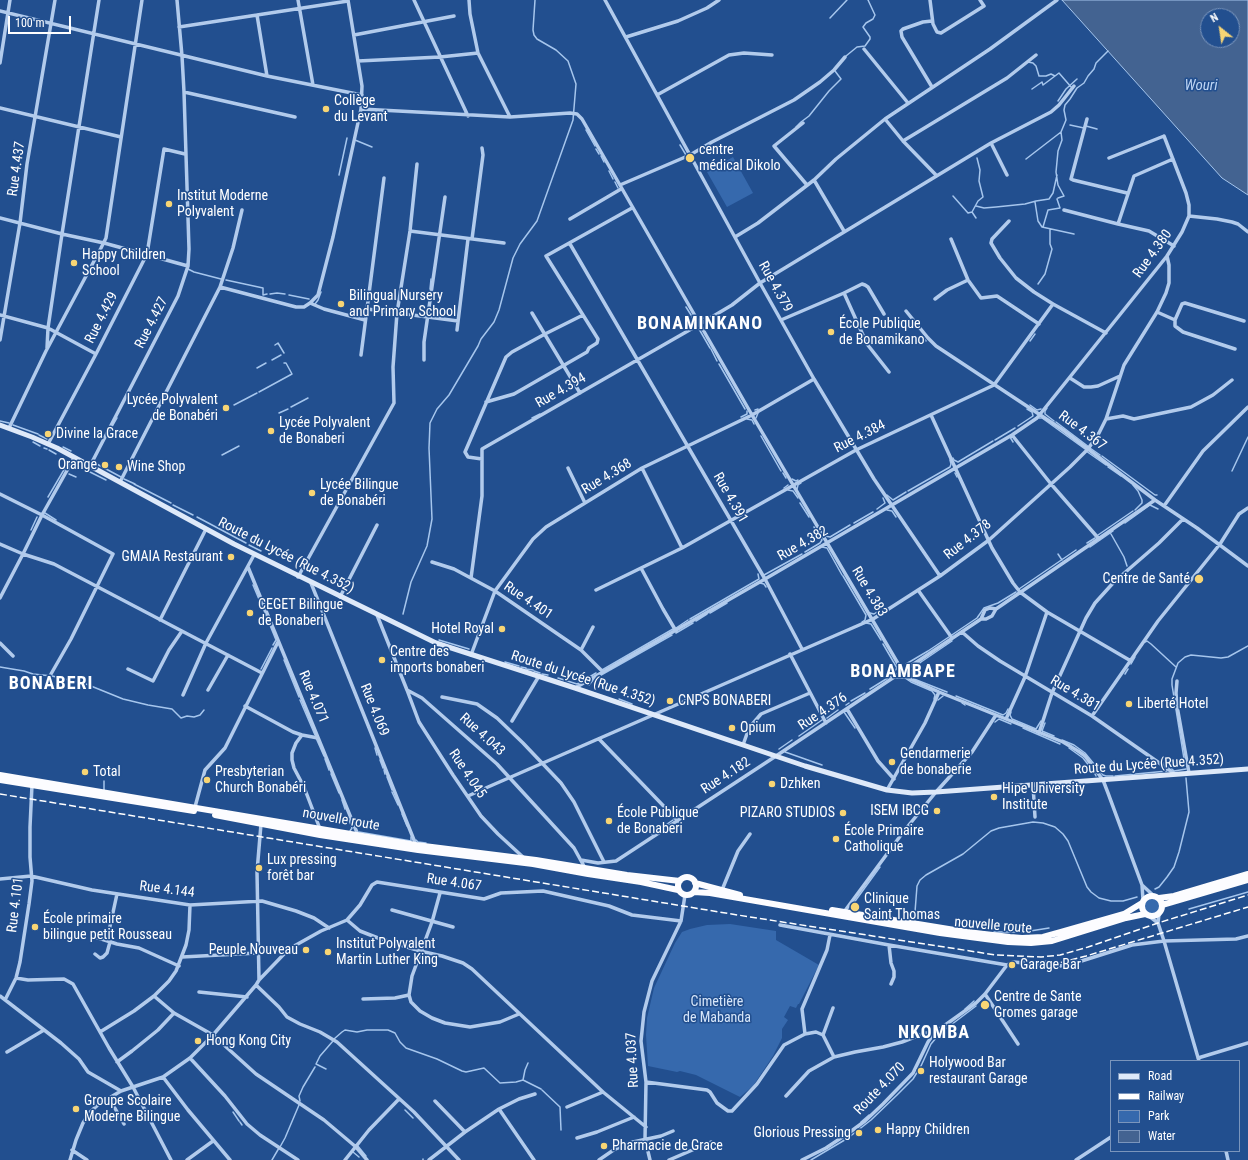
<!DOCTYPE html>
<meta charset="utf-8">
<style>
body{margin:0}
#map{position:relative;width:1248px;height:1160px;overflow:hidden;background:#224f8f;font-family:"Roboto Condensed",sans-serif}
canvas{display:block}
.legend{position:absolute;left:1110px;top:1060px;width:130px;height:92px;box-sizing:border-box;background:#224f8f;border:1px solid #7a95bc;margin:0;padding:5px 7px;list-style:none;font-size:12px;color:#fff}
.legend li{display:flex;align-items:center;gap:8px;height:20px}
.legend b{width:20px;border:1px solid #7a95bc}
.north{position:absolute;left:1200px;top:8px;width:40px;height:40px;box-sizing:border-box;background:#224f8f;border:1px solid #7a95bc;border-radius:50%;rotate:330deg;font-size:11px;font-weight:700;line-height:16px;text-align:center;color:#fff}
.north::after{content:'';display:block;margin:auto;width:14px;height:18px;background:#f8d574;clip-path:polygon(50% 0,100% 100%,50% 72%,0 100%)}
.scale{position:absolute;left:8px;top:16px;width:63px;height:18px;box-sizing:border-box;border:2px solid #fff;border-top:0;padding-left:5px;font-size:12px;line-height:14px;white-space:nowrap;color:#fff;-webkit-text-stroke:3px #224f8f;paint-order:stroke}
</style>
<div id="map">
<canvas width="1248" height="1160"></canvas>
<ul class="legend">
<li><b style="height:5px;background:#dee9f9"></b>Road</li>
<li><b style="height:5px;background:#fff"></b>Railway</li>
<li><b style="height:11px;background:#3669ad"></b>Park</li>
<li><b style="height:11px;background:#436391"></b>Water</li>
</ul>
<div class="north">N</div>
<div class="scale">100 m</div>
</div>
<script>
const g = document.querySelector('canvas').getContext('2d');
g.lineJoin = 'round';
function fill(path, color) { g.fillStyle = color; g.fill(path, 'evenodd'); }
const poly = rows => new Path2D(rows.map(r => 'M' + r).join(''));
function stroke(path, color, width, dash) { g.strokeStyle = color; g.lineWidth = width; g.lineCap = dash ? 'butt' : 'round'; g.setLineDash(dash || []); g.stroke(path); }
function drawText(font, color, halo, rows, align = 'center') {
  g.font = font + ' "Roboto Condensed",sans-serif'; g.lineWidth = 3; g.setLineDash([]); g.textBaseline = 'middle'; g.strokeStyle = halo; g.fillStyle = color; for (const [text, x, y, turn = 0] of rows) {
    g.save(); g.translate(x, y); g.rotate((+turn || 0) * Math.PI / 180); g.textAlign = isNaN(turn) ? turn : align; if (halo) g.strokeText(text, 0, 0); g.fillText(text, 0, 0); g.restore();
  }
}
const green = poly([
 [733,157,753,193,727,207,707,172],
 '1144 906a8 8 0 1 1 16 0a8 8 0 1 1-16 0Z',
 [730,924,776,931,776,940,819,965,799,1004,798,1004,796,1008,790,1006,784,1017,788,1020,782,1029,782,1038,773,1056,753,1086,740,1097,696,1075,680,1071,677,1072,648,1066,646,1035,647,1018,654,988,675,943,682,932,690,929,707,925]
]);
const water = poly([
 [1062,0,1248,0,1248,195,1222,178,1062,0],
 [1208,16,1232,16,1232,40,1208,40,1208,16]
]);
const stream = poly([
 [830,18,847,0],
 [846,56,857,47,865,46,870,39,870,37,863,27,866,23,873,19,875,15,868,0],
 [1028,62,1033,63,1036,66,1039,76,1046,76,1051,74,1055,76],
 [1032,89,1042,82,1043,85,1059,73,1072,88],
 [1058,101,1066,89,1077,79],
 [801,122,809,116,829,91,841,79,835,71],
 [1070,125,1084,128],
 [1086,126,1097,129],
 [796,127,801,122],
 [586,130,595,146],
 [355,140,372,147],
 [680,145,686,155],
 [596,149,599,154],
 [601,156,604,162],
 [1026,159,1061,132,1066,120,1064,110,1065,105,1070,99,1077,88,1084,83,1088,76,1094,69,1096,63,1108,51],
 [609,171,613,179],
 [339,175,347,138],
 [615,182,618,188],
 [953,196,968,213,972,212,976,218],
 [1058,198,1064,196,1058,185,1056,172,1058,151,1062,140,1061,132],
 [1035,202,1038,221,1042,227,1074,234],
 [976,206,984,208,996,207,1025,204,1036,201,1049,199,1053,193,1057,175],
 [972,212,978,201,983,197,979,181,980,170,977,158],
 [1043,227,1048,210,1060,208,1057,199],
 [188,269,194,272,221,279],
 [226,280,263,288,263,295,267,294],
 [1038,284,1045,274,1052,249,1050,244,1050,230],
 [430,289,431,279],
 [270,294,277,293,285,294],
 [289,295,309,299],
 [315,304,318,300,321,292],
 [686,307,691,315],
 [700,319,704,318],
 [691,326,695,322,692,317],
 [699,329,710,348],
 [922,336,926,341],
 [1030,341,1035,334],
 [275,345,278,343,284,353],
 [711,349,717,361],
 [272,360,281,355],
 [719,364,745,409],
 [257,368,266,363],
 [259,392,292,374,286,363,284,363],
 [234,405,257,393],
 [1030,405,1037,410,1041,409],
 [291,407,308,398],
 [1047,408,1045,411,1045,414,1054,421],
 [755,410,758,409],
 [279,413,288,409],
 [741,417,747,414,747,411],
 [532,418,540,414],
 [756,418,758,413],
 [1039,418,1042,418,1085,449],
 [747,419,752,420,754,424],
 [0,421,9,423],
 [1056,422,1089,447],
 [13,425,38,434],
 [1018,426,1033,416,1032,412,1027,409],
 [109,432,117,418],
 [39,435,47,439],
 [761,436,781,471],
 [1010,437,1013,442],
 [995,440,1015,428],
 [33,442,40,446],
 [63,447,71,451],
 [44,448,47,449],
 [1090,448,1100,455],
 [49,450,56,454],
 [1086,451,1106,465],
 [222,455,239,446],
 [1102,456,1155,495,1157,495],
 [953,458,954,460,958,462,993,441],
 [93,462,121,477],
 [74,464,106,480],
 [1108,467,1121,476],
 [1232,471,1248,437],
 [783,473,786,478],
 [955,473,957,477],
 [69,474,76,477],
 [124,479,135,484],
 [792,479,796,481,798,480],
 [134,484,171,503],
 [1133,485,1138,491,1142,500,1142,503,1135,510],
 [784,488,788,485],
 [797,489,798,485,801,483],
 [788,490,793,491,798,498],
 [908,491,950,467,951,464,950,460],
 [887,495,893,500,906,492],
 [48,497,65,468,64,465],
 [800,503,809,517],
 [173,505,193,515],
 [877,509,885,503,883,498],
 [887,510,892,511,896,517],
 [45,513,56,520],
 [197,517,246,543],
 [854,523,873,512],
 [1125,523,1150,505,1158,509],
 [31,530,37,517],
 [1111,534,1124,557,1127,566],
 [1098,535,1133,511],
 [825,536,830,537,850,525],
 [1087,543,1095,538],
 [249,545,261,551],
 [822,547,827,548,842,575],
 [1090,547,1113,531],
 [805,552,820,543,822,540,814,527],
 [1058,554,1062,560],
 [764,575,802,554],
 [843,576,866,615,865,620,862,622],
 [760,583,764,584,766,587],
 [253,585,261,604],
 [1019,589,1076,550],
 [263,608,276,640,273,645],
 [710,613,727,603],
 [870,613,874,614,877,612],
 [403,614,411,582,427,546,432,519,429,448,430,423,437,409,449,395,478,346,481,339,494,322,499,310,513,258,520,244,537,221,573,120,576,84,568,61,556,50,537,39,534,35,533,30,535,0],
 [690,619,759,579,758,574],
 [696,621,707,614],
 [866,623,871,624,881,640],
 [676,628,688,620],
 [676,633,693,623],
 [439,640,469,649],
 [1145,642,1147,641,1151,644,1176,667],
 [883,644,897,668,892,675],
 [284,660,299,697],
 [505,662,519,666],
 [906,664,928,651,977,618,984,608,998,603,1016,592],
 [1131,664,1135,657],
 [0,667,24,671,33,674,52,676,86,684,123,699,148,705,172,709,181,718,187,716,194,717],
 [521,667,526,668],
 [261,669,272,648],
 [526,669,533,670],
 [602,670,673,629],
 [534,671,540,673],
 [542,674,548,675],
 [1125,674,1128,669],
 [558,678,577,684,583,681],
 [896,678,905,678,911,682,932,691,935,695,934,699],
 [586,679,596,673],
 [589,685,594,679,672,635],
 [870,689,891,676],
 [947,692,914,679,911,676,911,671,921,662,952,641],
 [956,696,1003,715,1006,713,1008,709],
 [619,699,632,704],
 [300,700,315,735],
 [938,700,943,696],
 [851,701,865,693],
 [962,703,965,705],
 [846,705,849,703],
 [844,712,855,728],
 [1011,712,1010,715,1012,719,1036,729,1041,721],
 [194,717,200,715,204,710],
 [827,718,838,710],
 [995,722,999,719,1011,724],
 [1045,723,1042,731,1054,736],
 [1023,728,1060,744],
 [799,736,822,720],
 [316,738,324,756],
 [1062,740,1074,745,1085,753,1103,775,1106,776,1113,776],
 [375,748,377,755],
 [1069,748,1083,758,1094,772,1096,776],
 [779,749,792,740],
 [786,750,785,752,788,753,822,765],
 [325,759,329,770],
 [380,760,383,768],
 [1164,763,1169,767],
 [1185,765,1172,685,1172,679,1178,663,1185,657,1191,655,1221,658,1228,657,1248,646],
 [1171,768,1174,771,1186,769],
 [384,770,385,774],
 [331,774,339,793],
 [1115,776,1167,771],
 [387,777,392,790],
 [104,791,104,781],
 [392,792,398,805],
 [342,800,345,809],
 [402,814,407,826],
 [348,817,352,828,350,831],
 [359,832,411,841,411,837],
 [652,834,673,820],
 [416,840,418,842,426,843],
 [1155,889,1159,887,1167,877,1174,867,1179,852,1189,812,1186,778],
 [853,904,880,867],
 [1189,909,1248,892],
 [915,912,917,886,920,880,926,875,963,854,991,831,999,828,1033,822,1043,823,1055,827,1063,834,1068,841,1087,887,1091,892,1099,898,1111,901,1123,901,1137,897],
 [994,932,1024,932,1049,928],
 [965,1009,974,1001],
 [943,1031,976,1006],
 [334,1039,342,1032,345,1030,357,1032,367,1030,388,1030,395,1033,400,1042,406,1048,437,1059,462,1071,466,1072,484,1068,500,1083,516,1082,523,1080],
 [326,1069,316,1064,320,1056,333,1041],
 [523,1080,541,1089],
 [523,1080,525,1070,528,1063],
 [542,1090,560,1107,561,1130],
 [300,1101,299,1096,303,1087,315,1067],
 [405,1110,413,1118],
 [233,1112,239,1121],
 [240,1122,242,1125],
 [861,1122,869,1115],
 [357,1145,366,1156],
 [280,1147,285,1138,299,1105],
 [353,1152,359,1157],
 [272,1160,279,1148],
 [423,1160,423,1159],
 [811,1160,848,1138,871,1120,897,1095,913,1079,921,1066,931,1044,941,1032]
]);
const minor = poly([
 [298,0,313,85],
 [414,0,468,116],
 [469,0,470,14,478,53,510,117],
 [605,0,760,283,814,379,874,479,940,576],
 [930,0,933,24,937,32,941,33,984,6,980,0],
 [0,11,267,76,362,95],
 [257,15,267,76],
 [179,27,348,1],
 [354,35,454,16],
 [626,37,678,21,707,8,719,0],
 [864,49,908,103],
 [358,61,440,57,478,53],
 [0,63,10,0],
 [932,87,902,37,901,31,903,29,923,22,932,21],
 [184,92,295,117],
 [657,95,729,55,744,53,772,55],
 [0,108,121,137],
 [361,109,510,117,570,113,577,114,582,119,752,415,903,672,910,679,939,692,1063,742,1078,751,1085,756,1103,780,1108,793,1142,885,1143,900],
 [885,119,903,141,936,175],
 [1087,119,1071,179,1073,180,1127,193],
 [803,123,774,146,807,185],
 [903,141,1007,78,1036,55],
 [991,143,1007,175],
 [1173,159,1134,176,1118,224,1149,231,1174,246],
 [384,178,367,309,458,321],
 [814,180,844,231],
 [620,185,690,155,712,142,794,100,820,82,834,70,845,57],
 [1064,210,1118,224],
 [1189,216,1217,219,1232,222,1238,224,1248,232],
 [0,218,62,234,104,243,188,266],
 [570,219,621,189],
 [1009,221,992,239,991,243,1000,258,1016,278,1034,292,1053,304],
 [410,231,504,243],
 [735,237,758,223,814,180,836,159,885,119,990,49,1057,0],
 [472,239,483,155,482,148],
 [951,239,968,280,981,298,997,296,1039,324],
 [570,244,765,579,802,649],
 [220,287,296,307,304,307,310,303,318,295,333,237,361,109,362,86,348,0],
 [844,293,862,284,865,285,868,287,884,314],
 [935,299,947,290,968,280],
 [310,303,324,309,365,320],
 [906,311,928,338,936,346,1063,430,1155,500,1197,528,1248,566],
 [1157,312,1175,320],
 [532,313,580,393],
 [0,315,48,328,96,354],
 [781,320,844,293,867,344,889,372],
 [457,330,468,239],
 [0,340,20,223,27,164,55,0],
 [47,348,48,328,62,234,99,0],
 [1235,349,1183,332,1175,326,1175,320,1182,304,1185,303,1244,321],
 [361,355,367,309],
 [424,360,424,342,445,197],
 [1070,378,1084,387,1091,387,1098,386,1120,376],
 [486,402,514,394,587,352,589,348,597,343,598,339,583,315],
 [931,415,992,548,1013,583,1020,592,1047,612,1131,661],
 [1106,419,1123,416,1134,419,1191,407,1213,395,1232,380],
 [9,428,46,351,101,248,106,238,142,0],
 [1012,435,1051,484,1099,539],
 [48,444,96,354,147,254,164,149,185,154],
 [482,459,468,457,465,452,506,357,512,352,545,334,583,315,546,256,632,208],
 [90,466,178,296,188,266,189,249,184,92,182,56,177,0],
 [568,468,585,503],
 [642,468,682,548],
 [120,482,220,287,233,248,242,210],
 [0,494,42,515,113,554,71,639,51,674],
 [1164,506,1203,451,1248,407],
 [0,544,23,554,54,564,262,673],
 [432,562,454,569,495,591,581,650,603,672],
 [248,567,358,835],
 [641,568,663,609,676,631],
 [298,577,394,403,393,367,397,313,410,231,417,164],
 [471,578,482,496,482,449,700,324,732,305,760,283,991,143,1051,112,1059,105,1074,86],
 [311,583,416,845],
 [596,590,682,548,856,450,994,385,1053,304,1106,333],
 [918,590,952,638],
 [340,597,377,525],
 [0,598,23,554,42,515,74,458],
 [996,609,1155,500],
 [377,615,407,690,422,698,497,764,574,848,585,868],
 [981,619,985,610,990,608,996,609],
 [981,619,986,619,992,616,996,609],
 [160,620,206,529],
 [962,632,978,646,1000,661,1092,716,1175,774],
 [0,643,13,656],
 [581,650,593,627],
 [790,654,826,723],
 [471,655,495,591,533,539,546,527,642,468,752,415,814,379],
 [128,669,153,681,169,650,182,631],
 [1177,681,1176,693,1177,706,1189,773],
 [575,688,765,579,1012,435,1037,418,1167,256,1182,232,1189,216,1189,205,1186,193,1164,136,1109,158],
 [208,690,228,655],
 [407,690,419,722,453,775,481,816,498,834,524,858],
 [183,695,206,643,254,555],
 [442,697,477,704,497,718,523,743,561,783,574,802,604,862],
 [245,706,293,732,302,735,318,738],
 [847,709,878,761,894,779],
 [1092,716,1158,621,1220,544,1239,514,1248,508],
 [1006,719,1025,677,1047,612],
 [512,721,539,676],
 [1039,733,1052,693,1086,618,1095,603,1114,582,1159,543,1183,519],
 [302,735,296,743,292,753,292,760,294,768,304,787,320,829],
 [599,739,678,821],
 [743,745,749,728,761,714,810,693],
 [1033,785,1035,817],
 [887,790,925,723,939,692],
 [468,796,488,787,873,619,940,576,989,540,1070,467,1088,449,1099,433,1106,419,1124,365,1157,312,1166,293,1169,283,1169,265,1167,256],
 [195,807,205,770,225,748,278,642],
 [581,860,598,863,616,861,776,756,981,619],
 [0,879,31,876,92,890,190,905,262,901,296,911,314,918,329,928],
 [1142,885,1154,896],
 [722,890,738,851,750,834],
 [440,893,432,922,412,976,409,995,411,1002,420,1011,432,1018,445,1023,470,1027,500,1022,519,1014],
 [392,910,453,927],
 [844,912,904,831,936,792,972,752,996,715],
 [1149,916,1158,923],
 [347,920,360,931,378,938,420,951,442,956,463,963,472,969,603,1092,646,1127],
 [780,925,889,945,1007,965,1013,962,1060,966,1072,964,1132,945,1164,941,1158,923,1159,914],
 [92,936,117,944,139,948,179,966],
 [107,940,117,894],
 [889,945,891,963,894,971,894,977,891,984],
 [95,954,100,958,103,957,107,953,110,942],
 [182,957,258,953],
 [16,978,28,980,64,979,73,984,109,1048,133,1087,171,1160],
 [259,980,285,953,296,945,321,931,347,920,360,905,372,885,377,882,484,899,501,893,543,891,609,906,632,915,681,921],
 [256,985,279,1007,287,1017,300,1024,320,1032,337,1042,414,1112,459,1160],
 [199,992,247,997],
 [985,994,1018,1044],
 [0,996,61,1043,79,1059,88,1072,121,1091],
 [154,996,174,1013,213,1035,256,1074,324,1120,356,1147,367,1160],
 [363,999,395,998,409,995],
 [5,1000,16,978,20,962,29,904,32,881,30,857,30,827,32,785],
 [100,1032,134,1011,154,996,169,981,176,971,186,945,189,930,190,905],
 [805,1034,816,1032,823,1035,834,1057],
 [823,1035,833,1008],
 [7,1052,44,1030],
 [190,1058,225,1096,247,1124,260,1135,298,1160],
 [1198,1058,1248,1043],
 [1199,1061,1164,941,1236,939,1248,936],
 [117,1062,132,1051,158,1030,174,1013],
 [163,1077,188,1110,230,1160],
 [646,1082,707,1090,710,1092,717,1103,728,1111,732,1111,757,1084,784,1045,805,1034,802,1009,827,950,830,935],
 [786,1096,809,1071,834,1057,855,1052,883,1047,902,1042,925,1033,934,1033],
 [109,1098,124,1124],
 [435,1101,465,1132],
 [567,1107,603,1092],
 [499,1109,534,1160],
 [577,1138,597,1132,634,1117],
 [72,1150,87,1160],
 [1226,1151,1228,1160],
 [70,1160,76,1140,83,1123,90,1112,99,1104,121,1091,163,1077,190,1058,213,1035,256,985,259,980,257,872,261,824],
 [187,1160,213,1141],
 [345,1160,369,1130,399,1099],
 [429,1160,465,1132,499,1109,519,1099,535,1094],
 [599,1160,615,1149,633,1142,661,1136,673,1131],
 [650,1160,645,1139,646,1082,641,1041,644,1012,652,981,681,921,685,895],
 [669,1160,711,1142],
 [802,1160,826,1148,850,1132,865,1121,883,1104,913,1073,928,1042,934,1033,976,1003,985,994,1007,965],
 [1076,1160,1111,1137]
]);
const secondary = poly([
 [0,425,32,437,57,448,234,544,436,643,575,688,805,766,887,790,912,793,936,792,1248,769]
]);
const trunk = poly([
 [0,775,416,845,536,860,627,875,680,881],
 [0,780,194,811],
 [215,815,320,835,418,850,533,864,588,874,641,882,678,890],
 '678 886a9 9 0 1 1 18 0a9 9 0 1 1-18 0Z',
 [695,883,740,895],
 [694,892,710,893,940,933,1008,942,1031,943,1052,941,1126,918,1145,914],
 '1142 906a10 10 0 1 1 20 0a10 10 0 1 1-20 0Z',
 [1159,898,1174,896,1248,874],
 [1162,905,1248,880],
 [832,910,967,932,1010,937,1022,938,1043,937,1061,932,1124,914,1142,903]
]);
const rail = poly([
 [0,794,750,917,996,955,1041,957,1060,955,1088,947,1158,923,1248,895],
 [1041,961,1059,963,1086,956,1248,907]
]);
const markers = [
 [326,109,4,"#f8d574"],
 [690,158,5,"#f8d574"],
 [169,204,4,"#f8d574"],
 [74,263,4,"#f8d574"],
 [341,304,4,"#f8d574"],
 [831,332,4,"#f8d574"],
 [226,408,4,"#f8d574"],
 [271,431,4,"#f8d574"],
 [48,434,4,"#f8d574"],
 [105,465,4,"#f8d574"],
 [119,467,4,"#f8d574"],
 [312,493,4,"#f8d574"],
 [231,557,4,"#f8d574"],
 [1199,579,5,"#f8d574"],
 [250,613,4,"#f8d574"],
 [502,629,4,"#f8d574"],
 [382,660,4,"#f8d574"],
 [670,701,4,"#f8d574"],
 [1129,704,4,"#f8d574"],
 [732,728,4,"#f8d574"],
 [892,762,4,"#f8d574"],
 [85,772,4,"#f8d574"],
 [207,780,4,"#f8d574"],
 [772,784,4,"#f8d574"],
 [994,797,4,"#f8d574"],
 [937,811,4,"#f8d574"],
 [843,813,4,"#f8d574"],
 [609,821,4,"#f8d574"],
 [836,839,4,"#f8d574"],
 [259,868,4,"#f8d574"],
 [855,907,5,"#f8d574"],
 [35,927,4,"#f8d574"],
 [306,950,4,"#f8d574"],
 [328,952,4,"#f8d574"],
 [1012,965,4,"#f8d574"],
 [985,1005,5,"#f8d574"],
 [198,1041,4,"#f8d574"],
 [921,1071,4,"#f8d574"],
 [76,1109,4,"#f8d574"],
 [878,1130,4,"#f8d574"],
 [859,1133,4,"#f8d574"],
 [604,1146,4,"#f8d574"]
];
const poiNames = [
 ["Collège",334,101],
 ["du Levant",334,117],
 ["centre",699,150],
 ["médical Dikolo",699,166],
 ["Institut Moderne",177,196],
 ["Polyvalent",177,212],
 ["Happy Children",82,255],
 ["School",82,271],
 ["Bilingual Nursery",349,296],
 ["and Primary School",349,312],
 ["École Publique",839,324],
 ["de Bonamikano",839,340],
 ["Lycée Polyvalent",218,400,"right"],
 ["de Bonabéri",218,416,"right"],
 ["Lycée Polyvalent",279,423],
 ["de Bonaberi",279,439],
 ["Divine la Grace",56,434],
 ["Orange",97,465,"right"],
 ["Wine Shop",127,467],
 ["Lycée Bilingue",320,485],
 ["de Bonabéri",320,501],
 ["GMAIA Restaurant",223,557,"right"],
 ["Centre de Santé",1190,579,"right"],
 ["CEGET Bilingue",258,605],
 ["de Bonaberi",258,621],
 ["Hotel Royal",494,629,"right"],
 ["Centre des",390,652],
 ["imports bonaberi",390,668],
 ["CNPS BONABERI",678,701],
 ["Liberté Hotel",1137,704],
 ["Opium",740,728],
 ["Gendarmerie",900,754],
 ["de bonaberie",900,770],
 ["Total",93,772],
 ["Presbyterian",215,772],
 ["Church Bonabéri",215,788],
 ["Dzhken",780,784],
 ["Hipe University",1002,789],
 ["Institute",1002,805],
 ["ISEM IBCG",929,811,"right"],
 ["École Publique",617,813],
 ["de Bonaberi",617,829],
 ["PIZARO STUDIOS",835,813,"right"],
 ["École Primaire",844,831],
 ["Catholique",844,847],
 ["Lux pressing",267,860],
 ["forêt bar",267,876],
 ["Clinique",864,899],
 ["Saint Thomas",864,915],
 ["École primaire",43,919],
 ["bilingue petit Rousseau",43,935],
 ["Institut Polyvalent",336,944],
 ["Martin Luther King",336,960],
 ["Peuple Nouveau",298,950,"right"],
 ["Garage Bar",1020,965],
 ["Centre de Sante",994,997],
 ["Gromes garage",994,1013],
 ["Hong Kong City",206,1041],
 ["Holywood Bar",929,1063],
 ["restaurant Garage",929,1079],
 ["Groupe Scolaire",84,1101],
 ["Moderne Bilingue",84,1117],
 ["Happy Children",886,1130],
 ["Glorious Pressing",851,1133,"right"],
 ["Pharmacie de Grace",612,1146]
];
const streetNames = [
 ["Rue 4.437",17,169,-82],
 ["Rue 4.380",1153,254,-54],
 ["Rue 4.379",775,287,61],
 ["Rue 4.429",102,318,-63],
 ["Rue 4.427",152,323,-63],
 ["Rue 4.394",561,391,-30],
 ["Rue 4.367",1082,431,37],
 ["Rue 4.384",860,437,-27],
 ["Rue 4.368",607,477,-31],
 ["Rue 4.391",730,498,60],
 ["Rue 4.378",968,540,-38],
 ["Rue 4.382",803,544,-30],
 ["Route du Lycée (Rue 4.352)",286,556,27],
 ["Rue 4.383",869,592,59],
 ["Rue 4.401",528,601,34],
 ["Route du Lycée (Rue 4.352)",583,679,18],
 ["Rue 4.381",1075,694,31],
 ["Rue 4.071",313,697,67],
 ["Rue 4.069",374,710,68],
 ["Rue 4.376",823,712,-34],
 ["Rue 4.043",482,735,42],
 ["Route du Lycée (Rue 4.352)",1149,765,-4],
 ["Rue 4.045",467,774,56],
 ["Rue 4.182",726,776,-33],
 ["nouvelle route",341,820,10],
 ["Rue 4.067",454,883,8],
 ["Rue 4.144",167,890,7],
 ["Rue 4.101",16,905,-83],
 ["nouvelle route",993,926,5],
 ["Rue 4.037",633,1060,-93],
 ["Route 4.070",880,1089,-46]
];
const parkNames = [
 ["Cimetière",717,1002],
 ["de Mabanda",717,1018]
];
const waterNames = [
 ["Wouri",1201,86]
];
const districtNames = [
 ["BONAMINKANO",700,324],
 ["BONAMBAPE",903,672],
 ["BONABERI",51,684],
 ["NKOMBA",934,1033]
];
fill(green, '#3669ad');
fill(water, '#436391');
stroke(water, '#a6c6ed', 1);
stroke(stream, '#a6c6ed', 1.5);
stroke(minor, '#b2cbec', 3.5);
stroke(secondary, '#dee9f9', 5);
stroke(trunk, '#fcfcff', 6);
stroke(rail, '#fff', 1.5, [7, 3]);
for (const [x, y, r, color] of markers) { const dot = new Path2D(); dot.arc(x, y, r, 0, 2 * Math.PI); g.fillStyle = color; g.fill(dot); stroke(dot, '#224f8f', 1.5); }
drawText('14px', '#fff', '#224f8f', poiNames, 'left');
drawText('14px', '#fff', '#224f8f', streetNames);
drawText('14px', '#d7e6f9', '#224f8f', parkNames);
drawText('italic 15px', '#bed5f3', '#224f8f', waterNames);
g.letterSpacing = '1px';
drawText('bold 18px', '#fff', '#224f8f', districtNames);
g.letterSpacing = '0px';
</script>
